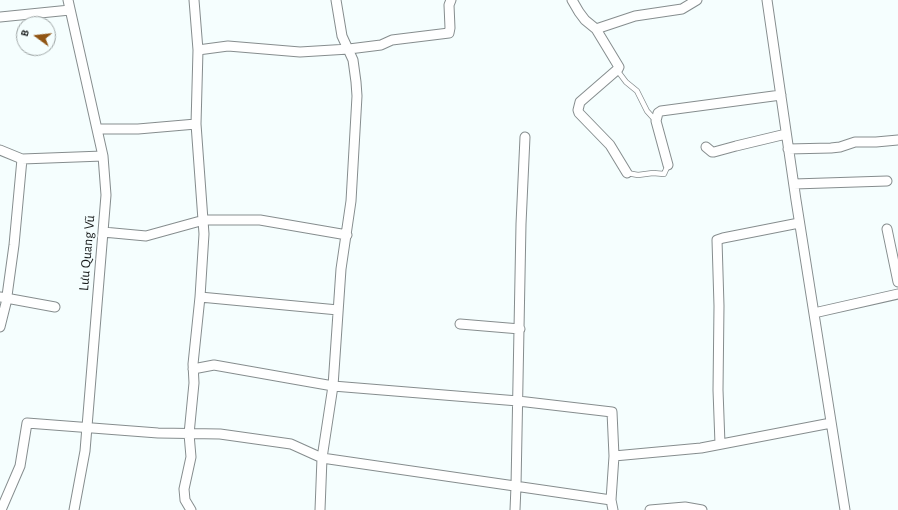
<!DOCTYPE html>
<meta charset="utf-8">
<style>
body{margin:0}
#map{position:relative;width:898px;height:510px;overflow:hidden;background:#f5fefe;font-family:"Alegreya Sans",sans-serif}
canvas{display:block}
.north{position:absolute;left:16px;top:16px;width:40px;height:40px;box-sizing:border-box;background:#f5fefe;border:1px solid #9da4a4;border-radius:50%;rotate:285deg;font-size:11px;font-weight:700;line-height:16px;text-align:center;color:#1a1d1d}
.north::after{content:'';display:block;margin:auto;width:14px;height:18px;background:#905514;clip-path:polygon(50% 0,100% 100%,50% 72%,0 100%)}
</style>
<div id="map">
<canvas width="898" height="510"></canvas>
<div class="north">B</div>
</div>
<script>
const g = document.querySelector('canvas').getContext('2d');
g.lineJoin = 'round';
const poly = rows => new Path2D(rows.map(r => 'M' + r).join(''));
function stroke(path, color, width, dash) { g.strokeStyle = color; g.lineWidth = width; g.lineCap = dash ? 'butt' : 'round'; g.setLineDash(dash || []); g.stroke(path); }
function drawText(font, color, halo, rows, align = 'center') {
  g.font = font + ' "Alegreya Sans",sans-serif'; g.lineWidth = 4; g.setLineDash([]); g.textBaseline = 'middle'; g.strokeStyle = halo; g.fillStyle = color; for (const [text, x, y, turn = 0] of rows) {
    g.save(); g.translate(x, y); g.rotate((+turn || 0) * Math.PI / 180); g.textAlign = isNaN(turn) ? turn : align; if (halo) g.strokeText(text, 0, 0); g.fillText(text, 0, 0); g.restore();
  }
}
const service = poly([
 [617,70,626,82,637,91,647,111,656,121],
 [627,173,638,175,653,173,664,174,668,165]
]);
const minor = poly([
 [68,0,103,156,106,195,85,451,74,510],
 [572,0,579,12,585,20,596,29,635,16,682,9,697,0],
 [767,0,796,200,845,510],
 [0,17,70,10],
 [596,29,619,67,618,69,580,102,578,110,579,113,610,145,627,173],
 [198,50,228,46,300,52,349,49,381,45,392,40,449,33,450,28,449,5,451,0],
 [97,129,138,129,196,124],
 [706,147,712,152,714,152,736,146,786,134],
 [788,149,831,148,840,147,855,142,876,142,898,140],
 [0,150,22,159,103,156],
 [668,165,656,121,658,113,661,111,781,95],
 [794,184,887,181],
 [887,229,898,282],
 [103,232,146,236,204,220,260,220,347,235],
 [0,297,55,307],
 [200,297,338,310],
 [814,313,898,294],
 [460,324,520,329],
 [0,327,6,303,14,245,22,159],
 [193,369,214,365,333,386,518,401,612,412,614,456,611,500,613,510],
 [720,444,718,390,719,306,717,240,723,238,799,223],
 [614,456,701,448,831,423],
 [1,510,20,466,27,423,158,433,220,434,291,444,322,458,611,500],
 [191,510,185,500,184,489,191,457,189,434,194,383,193,364,200,297,204,234,196,124,198,50,194,0],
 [320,510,322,458,333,386,341,269,351,201,357,96,356,82,353,60,342,36,336,0],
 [515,510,516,486,521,224,525,137],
 [650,510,685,507,702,510]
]);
const streetNames = [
 ["Lưu Quang Vũ",87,253,-85]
];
stroke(service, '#868d8e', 6);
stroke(minor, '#868d8e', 11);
stroke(service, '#fff', 4.5);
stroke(minor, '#fff', 9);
drawText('14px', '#1a1d1d', '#f5fefe', streetNames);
</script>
